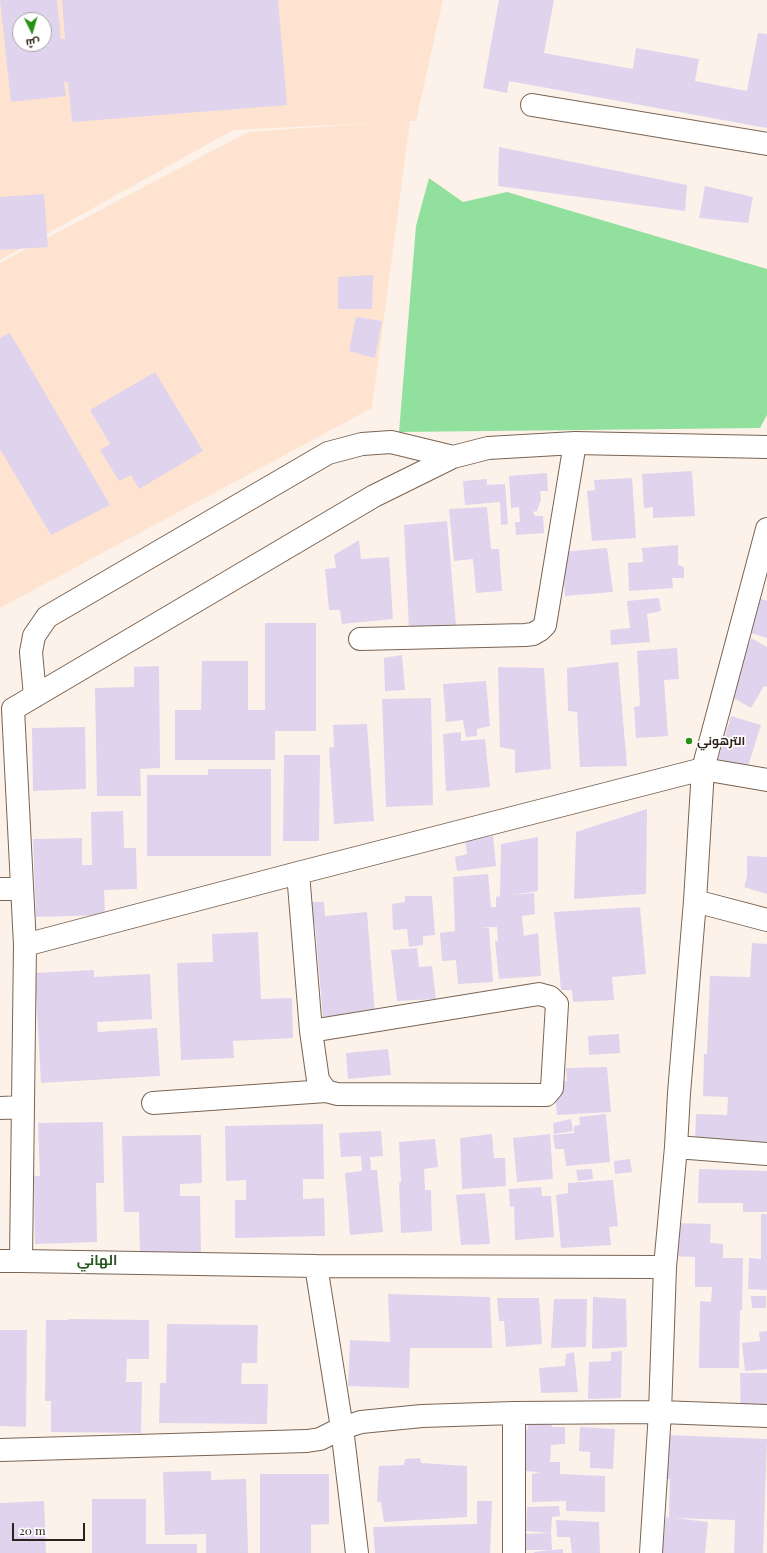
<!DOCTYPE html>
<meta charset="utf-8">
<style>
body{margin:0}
#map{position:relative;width:767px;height:1553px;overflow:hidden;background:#fcf2ea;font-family:"Playfair Display",Cairo,serif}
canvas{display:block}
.north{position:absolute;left:12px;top:12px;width:40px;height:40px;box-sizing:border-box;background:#fff;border:1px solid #aba7a4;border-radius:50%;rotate:175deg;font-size:11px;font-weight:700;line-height:16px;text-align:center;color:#2c221b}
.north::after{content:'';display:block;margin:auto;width:14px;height:18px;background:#299216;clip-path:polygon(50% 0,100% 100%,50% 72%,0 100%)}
.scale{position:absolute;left:12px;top:1523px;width:73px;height:18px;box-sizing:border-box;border:2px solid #2c221b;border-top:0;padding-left:5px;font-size:12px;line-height:14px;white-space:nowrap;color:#2c221b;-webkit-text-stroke:3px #fff;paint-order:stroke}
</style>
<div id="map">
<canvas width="767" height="1553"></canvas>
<div class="north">ش</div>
<div class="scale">20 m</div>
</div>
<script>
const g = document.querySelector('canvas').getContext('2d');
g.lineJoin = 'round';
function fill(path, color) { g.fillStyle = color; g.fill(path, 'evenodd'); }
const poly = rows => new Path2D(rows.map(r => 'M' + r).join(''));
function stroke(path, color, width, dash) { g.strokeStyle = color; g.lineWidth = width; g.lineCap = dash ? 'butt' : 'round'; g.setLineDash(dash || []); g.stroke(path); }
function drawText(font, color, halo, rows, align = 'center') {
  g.font = font + ' "Playfair Display",Cairo,serif'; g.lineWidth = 3.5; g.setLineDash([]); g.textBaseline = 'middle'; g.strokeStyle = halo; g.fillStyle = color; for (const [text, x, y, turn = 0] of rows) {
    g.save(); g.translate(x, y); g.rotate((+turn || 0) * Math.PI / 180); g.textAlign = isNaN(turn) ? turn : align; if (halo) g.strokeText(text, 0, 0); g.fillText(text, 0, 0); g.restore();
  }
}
const built = poly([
 [0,0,443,0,416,121,410,121,372,408,0,608,0,263,248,132,374,123,233,130,0,260],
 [20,20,44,20,44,44,20,44]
]);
const green = poly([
 [429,178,463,202,507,192,767,269,767,415,760,428,399,432,416,226]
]);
const building = poly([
 [0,0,57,0,61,39,65,39,62,0,278,0,287,105,72,122,68,82,64,82,66,96,11,102],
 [20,20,44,20,44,44,20,44],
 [499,0,554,0,544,53,633,69,636,48,699,59,695,81,747,91,758,33,767,34,767,128,509,81,507,93,483,88],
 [499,147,687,185,685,211,498,186],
 [705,186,753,197,748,223,699,218],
 [44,194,48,247,0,250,0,197],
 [373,275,372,309,338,309,338,277],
 [356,317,382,321,375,358,349,351],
 [10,333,110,505,51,535,0,449,0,338],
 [155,372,203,451,139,489,131,475,119,481,100,450,110,444,90,410],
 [692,471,695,516,653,518,653,507,644,508,642,474],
 [547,473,548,491,540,491,541,499,537,511,533,512,535,516,543,516,544,533,516,535,515,522,520,522,519,507,511,508,509,476],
 [632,478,636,538,592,541,587,491,595,490,594,480],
 [487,479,487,485,505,484,508,524,501,525,500,502,465,505,463,481],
 [487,507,491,549,499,549,502,591,476,593,473,559,454,561,449,509],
 [447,521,456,625,409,629,404,525],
 [359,540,361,559,389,557,393,619,342,624,340,610,329,610,325,569,336,568,334,555],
 [678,545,678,565,684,567,684,578,672,578,673,588,629,591,628,563,643,562,642,548],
 [607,548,613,592,565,596,562,552],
 [756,597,767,601,767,638,745,631],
 [659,598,661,611,647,614,650,642,611,645,610,630,630,628,627,601],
 [265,623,316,623,316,731,275,731,275,760,175,760,175,710,201,710,202,661,248,661,248,710,265,710],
 [751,638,767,647,767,687,764,686,751,708,732,697],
 [677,648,679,679,664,680,668,736,636,738,634,707,640,706,637,651],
 [402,655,405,690,385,691,384,658],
 [618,662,627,766,580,767,577,712,568,711,567,668],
 [159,666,160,768,140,769,141,796,97,796,95,688,134,687,134,667],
 [498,667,544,668,551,769,515,773,515,750,500,747],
 [486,681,490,726,477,729,477,736,466,737,463,720,446,722,443,684],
 [431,698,433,805,386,807,382,699],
 [731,716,761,725,747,769,718,760],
 [367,724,374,821,334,824,329,748,334,747,333,725],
 [85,727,86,789,33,791,32,728],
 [461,732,461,741,485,739,490,787,446,791,443,734],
 [284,755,320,755,319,841,283,841],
 [208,769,271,769,271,856,147,856,147,775,208,775],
 [647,809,646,894,574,899,576,832],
 [123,811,124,848,136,848,137,889,104,890,105,915,36,917,33,839,82,838,82,865,92,865,91,812],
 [493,836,496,866,457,871,455,857,467,854,465,841],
 [538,837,538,891,510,895,534,893,535,914,522,916,524,936,538,933,541,976,499,979,495,941,498,941,497,927,493,927,480,928,489,928,493,982,458,984,456,960,442,961,440,933,455,931,453,877,488,874,491,907,496,907,496,897,500,896,501,844],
 [747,856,767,857,767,894,744,887,747,877],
 [405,896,432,896,435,935,423,936,423,945,409,947,407,929,393,930,392,904,405,902],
 [304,902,324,902,325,916,367,912,375,1015,323,1018,315,924,306,923],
 [640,907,646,974,612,977,614,1000,573,1002,572,990,561,990,554,912],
 [258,932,261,999,292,998,293,1038,233,1041,234,1058,181,1060,177,963,213,962,212,934],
 [752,943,767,944,767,1143,695,1141,696,1114,727,1115,728,1097,703,1096,704,1054,707,1054,710,976,750,977],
 [417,948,419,967,432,966,436,999,397,1001,391,950],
 [94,970,94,977,150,974,152,1019,97,1022,98,1032,157,1028,160,1076,41,1083,35,973],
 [619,1034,620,1053,589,1055,588,1036],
 [388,1049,391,1075,348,1079,346,1053],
 [607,1067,611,1112,557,1115,554,1082,567,1081,566,1068],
 [606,1114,610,1162,566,1166,564,1149,555,1149,553,1135,574,1133,574,1126,580,1125,579,1117],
 [571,1119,573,1131,554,1134,553,1123],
 [103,1122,104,1183,96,1183,97,1242,35,1244,34,1176,40,1176,38,1123],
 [323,1124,324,1179,303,1179,303,1199,324,1198,325,1236,235,1238,235,1200,246,1200,246,1180,226,1181,225,1126],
 [381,1131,383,1156,370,1157,371,1170,377,1170,383,1232,350,1235,345,1173,362,1171,361,1156,341,1157,339,1133],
 [492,1134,494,1158,505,1158,506,1186,462,1189,460,1138],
 [550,1134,553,1179,517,1182,513,1138],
 [201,1135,202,1183,180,1184,180,1196,200,1196,201,1253,140,1255,139,1212,124,1212,122,1136],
 [435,1139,438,1167,424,1169,425,1190,431,1190,432,1231,401,1233,399,1183,401,1182,399,1142],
 [630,1159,632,1172,615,1174,614,1161],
 [592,1169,593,1179,578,1181,576,1170],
 [699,1169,767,1171,767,1212,743,1212,743,1203,698,1203],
 [613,1180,618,1226,609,1227,611,1245,561,1248,556,1195,568,1193,568,1183],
 [541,1187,542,1196,551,1196,554,1237,515,1240,514,1206,510,1207,509,1189],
 [485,1193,490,1244,461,1245,456,1195],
 [761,1214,767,1214,767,1290,748,1289,749,1258,761,1259],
 [672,1223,711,1224,710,1243,723,1244,723,1258,743,1258,742,1310,740,1310,739,1368,699,1368,700,1301,711,1302,712,1287,695,1287,695,1257,671,1256],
 [388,1294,490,1297,492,1348,410,1348,409,1388,348,1386,350,1340,390,1342],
 [751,1296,766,1296,766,1308,752,1308],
 [593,1297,626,1299,627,1347,592,1349],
 [497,1298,539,1298,542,1344,506,1347,504,1321,499,1321],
 [554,1299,587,1299,586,1347,551,1348],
 [69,1319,149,1320,149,1359,127,1359,126,1382,142,1382,141,1433,51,1432,51,1401,45,1401,46,1320,68,1320],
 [167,1324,258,1325,257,1363,242,1363,241,1384,268,1384,267,1424,159,1423,160,1383,166,1383],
 [0,1330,27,1330,26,1427,0,1426],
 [767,1331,767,1369,745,1371,742,1343,760,1341,759,1332],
 [622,1351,621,1398,588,1399,589,1362,611,1361,611,1352],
 [574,1352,578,1392,541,1393,539,1368,565,1366,566,1354],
 [740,1373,767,1373,767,1413,741,1414],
 [551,1422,552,1427,565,1427,565,1444,551,1445,550,1462,560,1462,560,1474,605,1476,605,1512,566,1511,566,1501,532,1502,532,1474,540,1472,523,1471,522,1429,528,1430,527,1424],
 [580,1427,615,1429,613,1469,590,1468,590,1452,579,1451],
 [667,1435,767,1439,763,1553,734,1553,735,1520,674,1518,708,1522,705,1553,662,1553,666,1517,669,1518,670,1479,666,1479],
 [420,1458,421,1463,467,1466,467,1517,384,1522,381,1502,377,1502,379,1466,404,1465,405,1459],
 [211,1471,211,1480,246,1479,248,1553,206,1553,206,1534,165,1535,163,1472],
 [260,1474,329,1474,329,1524,311,1525,311,1553,260,1553],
 [92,1499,146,1499,146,1544,197,1544,197,1553,92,1553],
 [44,1501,46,1553,0,1553,0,1503],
 [477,1501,492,1501,490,1553,375,1553,373,1527,477,1524],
 [559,1506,560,1516,552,1517,551,1533,526,1531,527,1507],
 [556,1520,599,1522,600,1553,572,1553,570,1537,557,1537],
 [551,1533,552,1550,563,1549,563,1553,534,1553,534,1552,550,1550,520,1550,520,1534]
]);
const minor = poly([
 [532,105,767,144],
 [360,639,525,635,533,634,540,630,545,625,546,619,575,443],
 [35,696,31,652,34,636,47,617,328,453,362,444,391,442,453,457],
 [298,873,311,1031,318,1080,326,1091,337,1094,546,1095,552,1088,557,1004,550,997,539,994,311,1031],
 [0,889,21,889],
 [695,901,767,920],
 [25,945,298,873,703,769,767,780],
 [153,1103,326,1091],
 [0,1108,23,1107],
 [676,1147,767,1154],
 [0,1261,21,1261,25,945,13,709,374,496,453,457,488,448,575,443,767,447],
 [21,1261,316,1266],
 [0,1450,307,1441,320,1439,342,1428,361,1422,422,1416,514,1413,660,1412,767,1416],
 [357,1553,342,1428,316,1266,665,1267],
 [514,1553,514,1413],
 [651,1553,660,1412,665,1267,676,1147,679,1093,695,901,703,769,767,529]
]);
const markers = [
 [689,741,4,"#299216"]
];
const poiNames = [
 ["الترهوني",697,741]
];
const quarterNames = [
 ["الهاني",97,1261]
];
fill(built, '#fee4d0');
fill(green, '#92e09e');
fill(building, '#dfd3ee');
stroke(minor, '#7a6453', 24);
stroke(minor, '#fff', 22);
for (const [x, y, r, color] of markers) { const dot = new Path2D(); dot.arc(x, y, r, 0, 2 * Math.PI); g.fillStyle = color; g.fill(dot); stroke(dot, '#fff', 1.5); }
drawText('bold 12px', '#2c221b', '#fff', poiNames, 'left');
drawText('bold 14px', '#275720', '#fff', quarterNames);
</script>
